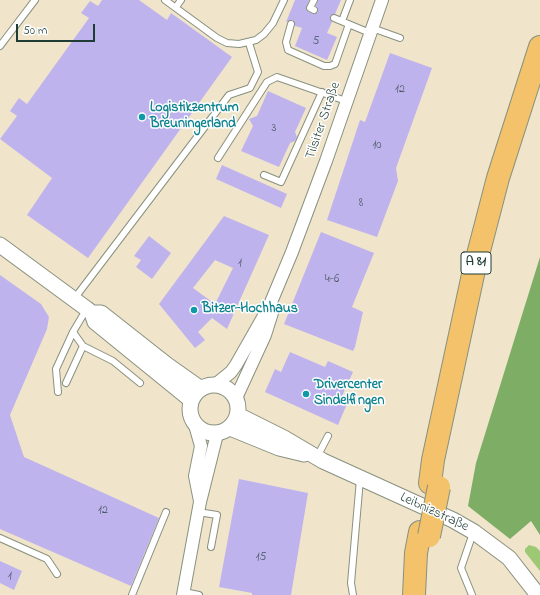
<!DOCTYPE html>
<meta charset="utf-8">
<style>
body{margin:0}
#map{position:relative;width:540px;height:595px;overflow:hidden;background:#f0e5ca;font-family:"Indie Flower",sans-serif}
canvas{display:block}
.scale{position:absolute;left:16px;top:24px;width:79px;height:18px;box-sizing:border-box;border:2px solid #1f3d34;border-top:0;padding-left:5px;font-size:12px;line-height:14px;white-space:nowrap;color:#1f3d34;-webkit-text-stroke:3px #fff;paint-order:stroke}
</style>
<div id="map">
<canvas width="540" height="595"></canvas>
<div class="scale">50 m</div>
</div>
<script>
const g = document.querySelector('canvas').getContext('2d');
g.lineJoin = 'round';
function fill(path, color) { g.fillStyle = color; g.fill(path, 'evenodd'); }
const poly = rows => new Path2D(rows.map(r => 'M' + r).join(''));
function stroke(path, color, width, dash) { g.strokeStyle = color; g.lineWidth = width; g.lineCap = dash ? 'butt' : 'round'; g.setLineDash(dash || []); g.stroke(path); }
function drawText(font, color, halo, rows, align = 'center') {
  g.font = font + ' "Indie Flower",sans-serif'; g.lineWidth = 3; g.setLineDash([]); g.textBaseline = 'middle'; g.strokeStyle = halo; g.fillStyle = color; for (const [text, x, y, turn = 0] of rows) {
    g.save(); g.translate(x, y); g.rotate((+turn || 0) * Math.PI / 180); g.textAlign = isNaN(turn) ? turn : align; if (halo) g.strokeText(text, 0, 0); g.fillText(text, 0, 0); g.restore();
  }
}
const green = poly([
 [529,545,536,547,540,551,540,571,525,552,525,549]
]);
const forest = poly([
 [540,257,540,535,531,521,510,539,468,506,476,463]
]);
const building = poly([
 [102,0,139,0,167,20,171,13,232,57,88,258,27,215,52,178,0,139,17,116,10,111,19,98,27,104,89,18,81,13,90,1,98,6],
 [295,0,309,0,306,10,314,14,318,12,316,6,318,0,341,0,335,14,330,17,332,22,327,33,337,37,327,60,295,46,302,28,295,26,293,20,286,22],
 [390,53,432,68,396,168,398,181,377,237,327,220,360,120,365,122],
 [268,91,306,108,295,132,297,137,295,141,290,143,279,167,241,151,253,126,249,119,257,116],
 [222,165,287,194,281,208,216,179],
 [224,216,269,235,227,329,212,318,198,332,205,340,195,348,159,304],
 [215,260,233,268,215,304,193,288],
 [321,232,374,253,352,307,363,312,355,347,353,351,284,324],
 [149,236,171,253,152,279,136,267,141,260,134,256],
 [0,275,41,304,49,317,47,329,10,415,24,457,159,518,131,586,0,529],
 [290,352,325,367,328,361,353,372,342,396,349,399,338,425,265,392,275,369,281,372],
 [239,479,308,493,291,595,252,595,252,593,219,587],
 [0,561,22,571,14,590,0,583]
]);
const service = poly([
 [165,0,217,38,227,43,239,44,256,40,264,34,273,23,284,0],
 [314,0,310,8,314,10],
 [176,7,181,0],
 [334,18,370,33],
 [342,21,350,0],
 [291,24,286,42,288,50,324,66,330,66,335,64,349,24],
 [372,28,400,38],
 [0,46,35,0],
 [218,158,267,82,277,77,346,101],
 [264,175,281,182,322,92],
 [74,299,229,95,250,88,258,72,249,43],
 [73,332,83,346,113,361,140,383],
 [66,383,83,346],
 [58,392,56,369,73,332,86,310],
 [317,457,328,436],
 [198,512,217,515,211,547],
 [0,538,47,559,57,574],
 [184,592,199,595],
 [132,595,166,512],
 [353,595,351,583,360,479],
 [472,595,461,568,473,533]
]);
const minor = poly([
 [215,385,231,372,236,365,269,307,292,252,326,161,382,0],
 [236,398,265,335,272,313],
 [195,425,201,446,195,476,200,501],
 [183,595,200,502,217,434]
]);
const tertiary = poly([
 [0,245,87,309,92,313,95,322,191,400],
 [92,313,101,313,167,365,201,389],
 '190 409a24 24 0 1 1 48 0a24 24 0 1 1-48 0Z',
 [238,415,284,438,323,461,453,520,474,532,509,558,538,595],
 [230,428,279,448,304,454]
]);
const motorway = poly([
 [430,483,433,460,474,270,498,178,540,47],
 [414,595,416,553,420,532]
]);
const motorwayBridge = poly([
 [429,536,439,487]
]);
const markers = [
 [142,117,4,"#0f9aa8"],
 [194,310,4,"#0f9aa8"],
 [306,394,4,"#0f9aa8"]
];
const numberNames = [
 ["5",316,42],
 ["12",400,90],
 ["3",274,129],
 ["10",377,146],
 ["8",361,204],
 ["1",240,264],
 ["4-6",332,280],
 ["12",103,511],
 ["15",261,558],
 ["1",10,577]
];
const shields = [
 [476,263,30]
];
const shieldNames = [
 ["A 81",476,263]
];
const cultureNames = [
 ["Logistikzentrum",150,109],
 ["Breuningerland",150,125],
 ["Bitzer-Hochhaus",202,310],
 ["Drivercenter",314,386],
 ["Sindelfingen",314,402]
];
const streetNames = [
 ["Tilsiter Straße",324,121,-71],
 ["Leibnizstraße",434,513,25]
];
fill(green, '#9dc975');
fill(forest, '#7ead66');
fill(building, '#bfb3ee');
stroke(service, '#88917f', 8);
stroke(minor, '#88917f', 14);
stroke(tertiary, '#88917f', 17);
stroke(motorway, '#88917f', 24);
stroke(service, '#fff', 6);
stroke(minor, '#fff', 12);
stroke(tertiary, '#fff', 15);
stroke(motorway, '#f3c26a', 22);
stroke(motorwayBridge, '#88917f', 24, []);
stroke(motorwayBridge, '#f3c26a', 22);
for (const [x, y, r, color] of markers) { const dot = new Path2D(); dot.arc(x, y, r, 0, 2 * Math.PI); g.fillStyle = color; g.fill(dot); stroke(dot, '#fff', 1.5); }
drawText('12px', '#475a62', null, numberNames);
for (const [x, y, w] of shields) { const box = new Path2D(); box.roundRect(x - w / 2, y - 11, w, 22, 3); g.fillStyle = '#fff'; g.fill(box); stroke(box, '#1f3d34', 1); }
drawText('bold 13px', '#1f3d34', null, shieldNames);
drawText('bold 14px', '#0d838f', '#fff', cultureNames, 'left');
drawText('14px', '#1f3d34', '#fff', streetNames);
</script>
